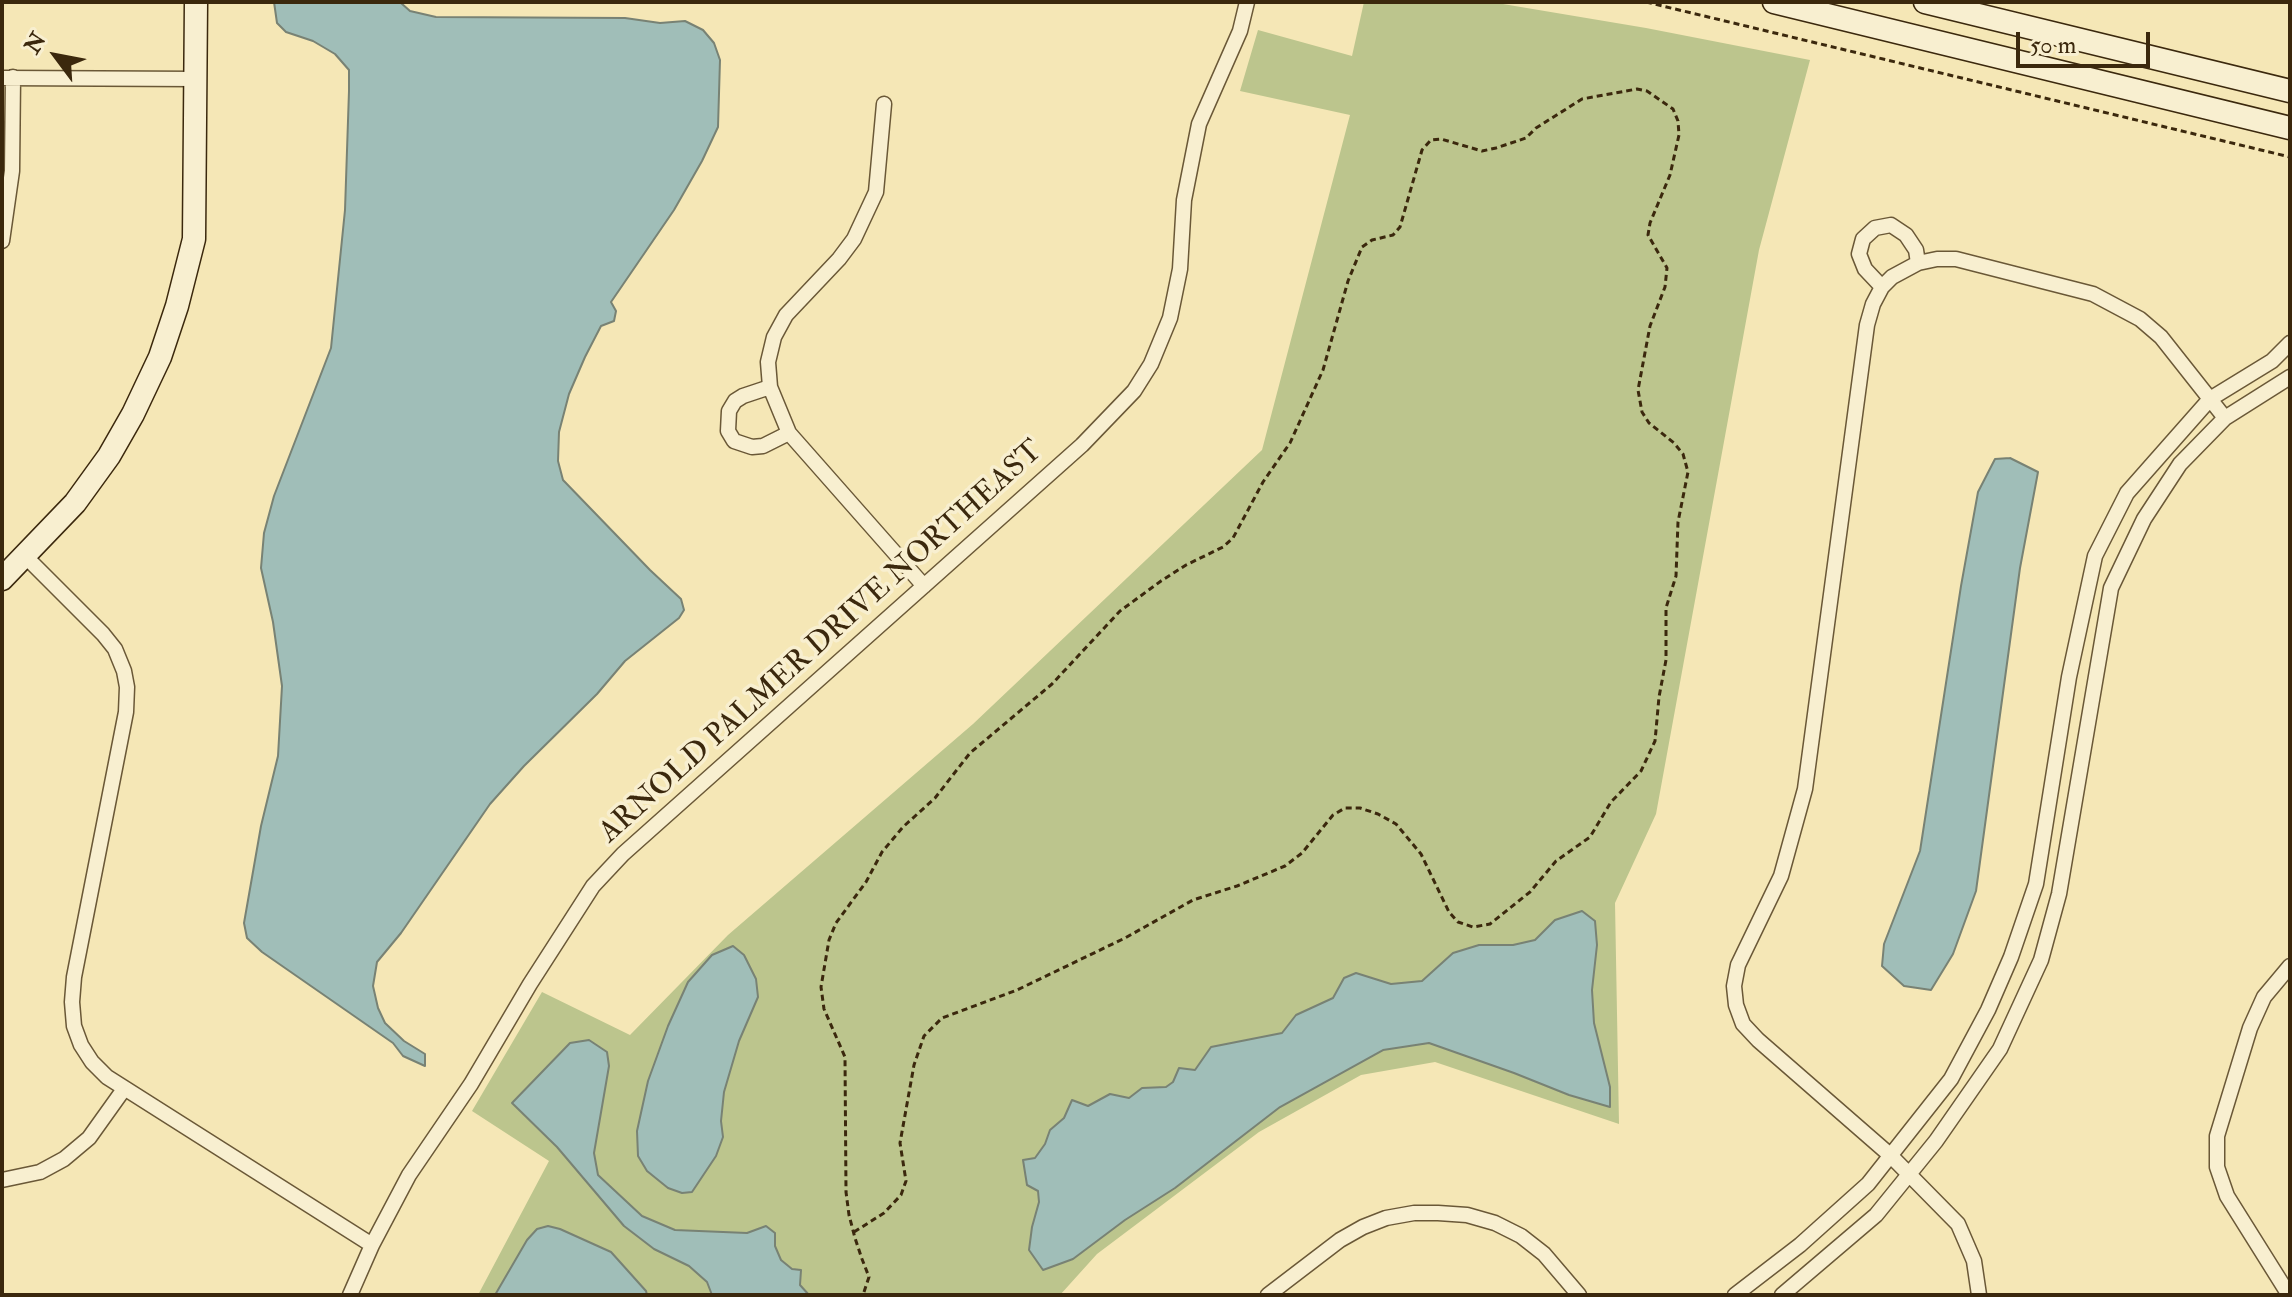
<!DOCTYPE html>
<style>
body{margin:0}
#map{position:relative;width:2292px;height:1297px;overflow:hidden;background:#f5e7b6;font-family:"IM FELL Double Pica",serif}
canvas{display:block}
.frame{position:absolute;inset:0;border:4px solid #3b280d;pointer-events:none}
.north{position:absolute;left:16px;top:16px;width:80px;height:80px;-webkit-text-stroke:6px #f8efd0;paint-order:stroke;rotate:302deg;font-size:22px;font-weight:700;line-height:32px;text-align:center;color:#3b280d}
.north::after{content:'';display:block;margin:auto;width:28px;height:36px;background:#3b280d;clip-path:polygon(50% 0,100% 100%,50% 72%,0 100%)}
.scale{position:absolute;left:2016px;top:32px;width:134px;height:36px;box-sizing:border-box;border:4px solid #3b280d;border-top:0;padding-left:10px;font-size:24px;line-height:28px;white-space:nowrap;color:#3b280d;-webkit-text-stroke:6px #f8efd0;paint-order:stroke}
</style>
<div id="map">
<canvas width="2292" height="1297"></canvas>
<div class="frame"></div>
<div class="north">N</div>
<div class="scale">50 m</div>
</div>
<script>
const g = document.querySelector('canvas').getContext('2d');
g.lineJoin = 'round';
function fill(path, color) { g.fillStyle = color; g.fill(path, 'evenodd'); }
const poly = rows => new Path2D(rows.map(r => 'M' + r).join(''));
function stroke(path, color, width, dash) { g.strokeStyle = color; g.lineWidth = width; g.lineCap = dash ? 'butt' : 'round'; g.setLineDash(dash || []); g.stroke(path); }
function drawText(font, color, halo, rows, align = 'center') {
  g.font = font + ' "IM FELL Double Pica",serif'; g.lineWidth = 7; g.setLineDash([]); g.textBaseline = 'middle'; g.strokeStyle = halo; g.fillStyle = color; for (const [text, x, y, turn = 0] of rows) {
    g.save(); g.translate(x, y); g.rotate((+turn || 0) * Math.PI / 180); g.textAlign = isNaN(turn) ? turn : align; if (halo) g.strokeText(text, 0, 0); g.fillText(text, 0, 0); g.restore();
  }
}
const green = poly([
 [1364,2,1491,2,1646,28,1810,60,1759,250,1656,814,1615,903,1619,1124,1435,1062,1361,1075,1259,1132,1097,1254,1060,1295,478,1295,549,1161,472,1111,542,992,630,1035,728,935,973,724,1262,450,1350,115,1240,91,1258,30,1352,56]
]);
const water = poly([
 [274,2,401,3,410,11,436,17,625,18,660,23,685,21,703,30,714,43,720,60,718,127,702,161,674,210,611,302,616,311,614,321,601,326,585,357,569,394,559,432,558,461,563,480,650,570,681,599,684,610,679,618,625,661,597,694,524,766,490,804,401,933,377,962,373,986,378,1008,385,1023,404,1041,425,1054,425,1066,403,1056,393,1043,262,952,247,938,244,923,261,826,278,756,282,686,273,622,261,568,264,533,274,496,331,348,345,210,349,91,349,70,335,54,313,41,286,32,277,23,274,2],
 [2010,458,2038,472,2020,568,1976,891,1953,954,1931,990,1904,986,1882,966,1884,944,1920,851,1961,586,1978,492,1995,459,2010,458],
 [1582,911,1595,921,1597,945,1592,990,1594,1023,1610,1087,1610,1107,1569,1095,1514,1073,1429,1043,1383,1050,1280,1107,1175,1188,1125,1220,1073,1259,1043,1270,1029,1250,1032,1227,1039,1202,1038,1191,1027,1185,1023,1160,1035,1158,1045,1144,1050,1130,1064,1118,1072,1100,1088,1106,1110,1094,1129,1098,1142,1088,1166,1087,1173,1082,1179,1068,1195,1070,1211,1047,1282,1033,1296,1015,1333,998,1344,978,1356,973,1391,984,1422,981,1453,953,1479,945,1513,945,1535,940,1555,920,1582,911],
 [733,946,744,955,756,979,758,997,739,1041,724,1092,721,1121,723,1137,716,1156,692,1192,682,1193,668,1188,647,1171,638,1156,637,1131,648,1081,668,1026,688,982,712,955,733,946],
 [589,1040,607,1052,609,1066,594,1153,598,1175,642,1216,675,1230,747,1233,766,1226,775,1233,775,1246,781,1260,792,1269,801,1270,800,1285,809,1295,712,1295,707,1282,689,1266,654,1249,624,1226,557,1147,512,1103,570,1043,589,1040],
 [548,1226,560,1229,611,1252,646,1291,647,1295,495,1295,527,1240,537,1229,548,1226]
]);
const path = poly([
 [1646,2,2290,157],
 [854,1232,884,1213,901,1195,906,1181,900,1143,914,1065,924,1036,942,1018,1017,990,1125,938,1193,900,1237,886,1285,866,1302,853,1333,815,1345,808,1360,808,1378,814,1396,824,1421,854,1449,912,1458,922,1473,927,1490,924,1530,892,1556,861,1590,837,1611,802,1641,771,1655,741,1659,697,1666,660,1666,608,1676,576,1678,522,1688,472,1683,454,1674,443,1649,423,1642,412,1638,390,1650,326,1665,287,1667,268,1648,235,1650,223,1670,175,1679,135,1678,121,1673,109,1647,91,1637,89,1582,99,1536,128,1526,138,1496,148,1482,151,1441,139,1431,140,1422,150,1400,227,1393,235,1372,240,1362,247,1348,281,1323,370,1290,443,1263,482,1233,538,1223,547,1186,565,1161,581,1120,611,1052,684,970,753,935,798,903,827,882,852,866,882,836,923,829,940,821,987,824,1009,845,1057,846,1192,849,1215,855,1238,862,1259,869,1277,863,1295]
]);
const street = poly([
 [2,78,197,79],
 [884,104,876,192,854,239,839,259,786,315,774,337,768,362,770,387,789,433,924,586],
 [2,241,12,171,13,77],
 [1882,287,1865,269,1859,254,1863,239,1875,228,1891,225,1906,235,1916,250,1918,263],
 [770,387,743,396,735,401,729,411,728,431,734,441,752,447,763,446,789,433],
 [26,557,103,634,115,649,124,671,127,687,126,712,74,977,72,1002,74,1026,81,1045,92,1062,107,1077,372,1245],
 [2,1180,40,1172,64,1159,89,1138,124,1089],
 [350,1295,372,1245,409,1175,471,1084,530,984,593,886,623,854,1082,445,1134,391,1151,364,1170,318,1180,269,1184,200,1199,124,1240,31,1247,2],
 [1268,1295,1340,1240,1363,1227,1386,1218,1414,1213,1438,1213,1467,1215,1495,1223,1521,1236,1544,1254,1579,1295],
 [1735,1295,1800,1245,1868,1184,1951,1079,1988,1010,2011,957,2036,884,2069,677,2095,556,2127,493,2210,399,2272,361,2290,343],
 [1782,1295,1876,1215,1936,1141,2000,1049,2041,960,2059,894,2111,588,2144,519,2180,464,2225,418,2290,377],
 [1979,1295,1974,1261,1958,1224,1890,1155,1758,1040,1743,1024,1736,1005,1734,986,1738,965,1781,876,1805,789,1867,325,1873,304,1882,287,1892,277,1918,263,1937,259,1956,259,2093,294,2140,319,2161,337,2225,418],
 [2289,1295,2227,1196,2217,1167,2217,1136,2250,1028,2264,997,2290,966]
]);
const secondary = poly([
 [1774,2,2290,128],
 [1925,2,2290,91],
 [2,579,75,503,109,456,133,414,160,357,177,306,194,239,196,2]
]);
const streetNames = [
 ["ARNOLD PALMER DRIVE NORTHEAST",822,643,-42]
];
fill(green, '#bcc58d');
fill(water, '#a0beb8');
stroke(water, '#788274', 2);
stroke(street, '#6a5837', 17);
stroke(secondary, '#3b280d', 25);
stroke(path, '#3b280d', 3, [6, 4]);
stroke(street, '#f8efd0', 14);
stroke(secondary, '#f8efd0', 22);
drawText('30px', '#3b280d', '#f8efd0', streetNames);
</script>
